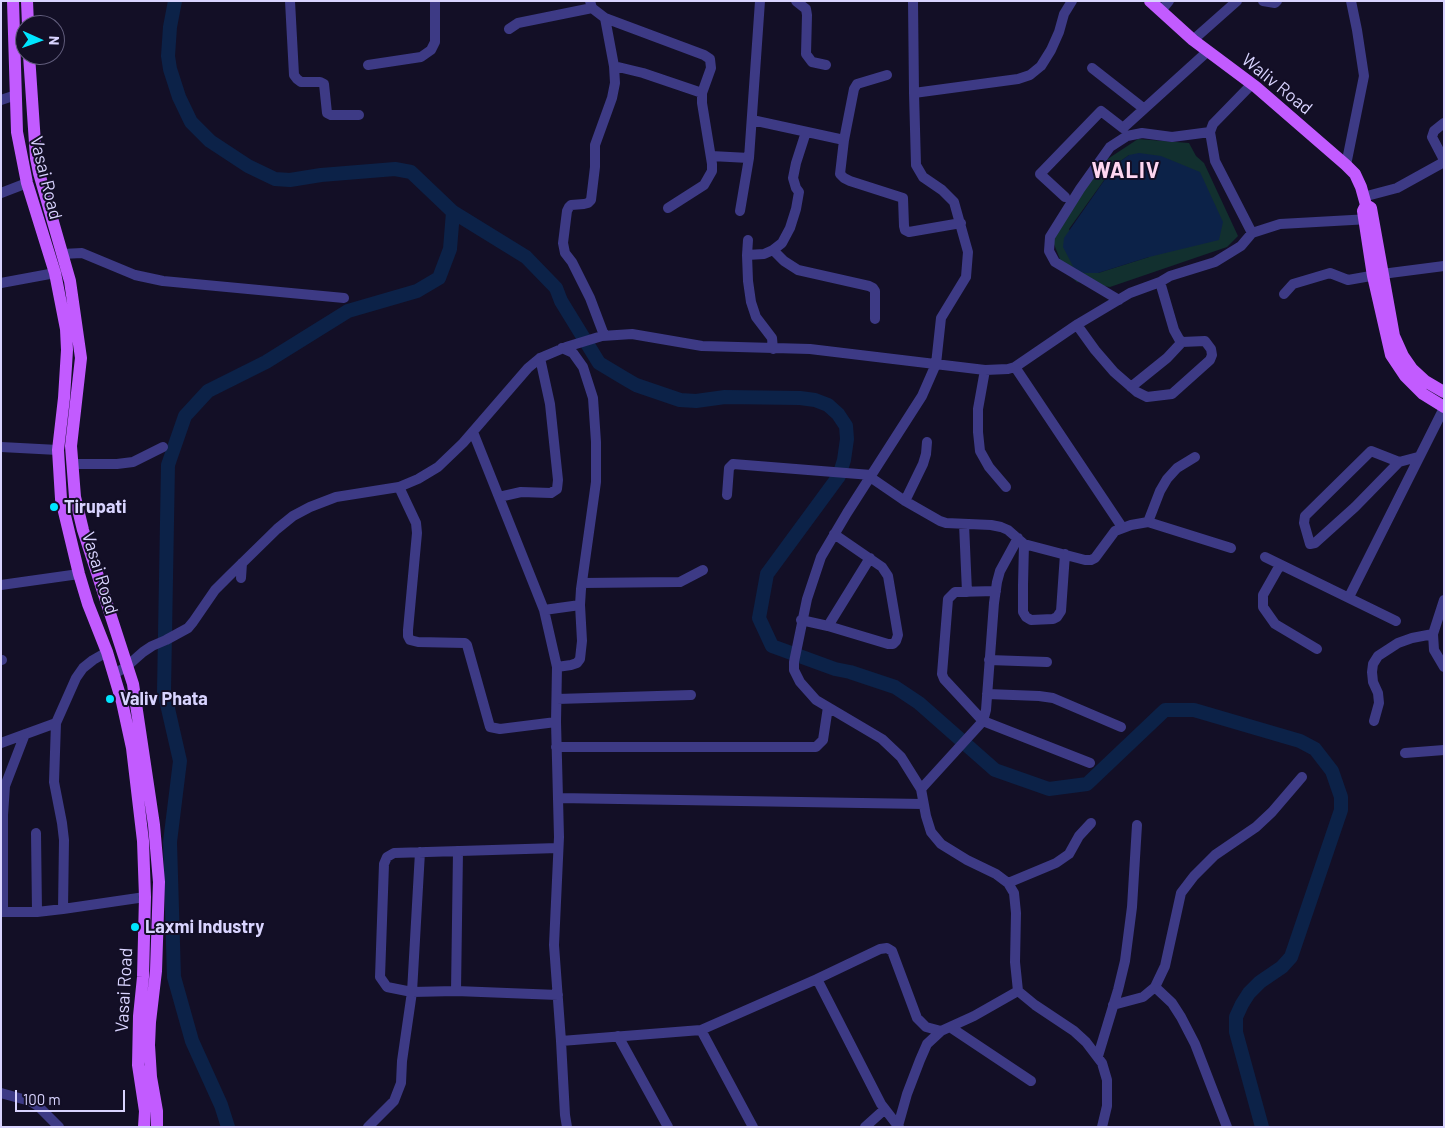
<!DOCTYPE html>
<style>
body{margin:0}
#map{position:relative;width:1445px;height:1128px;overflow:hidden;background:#130f26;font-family:Barlow,sans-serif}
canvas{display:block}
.frame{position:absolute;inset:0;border:2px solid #d9d4ff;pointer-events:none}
.north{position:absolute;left:15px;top:15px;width:50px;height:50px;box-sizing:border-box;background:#130f26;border:1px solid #625e7d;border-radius:50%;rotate:92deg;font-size:14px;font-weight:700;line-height:20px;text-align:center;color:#d9d4ff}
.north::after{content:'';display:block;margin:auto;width:18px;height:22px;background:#00e5ff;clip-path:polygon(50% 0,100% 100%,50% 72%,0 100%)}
.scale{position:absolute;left:15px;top:1090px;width:110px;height:22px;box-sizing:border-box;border:2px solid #d9d4ff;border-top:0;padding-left:6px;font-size:15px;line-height:18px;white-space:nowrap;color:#d9d4ff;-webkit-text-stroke:4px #130f26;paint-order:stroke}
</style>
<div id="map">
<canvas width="1445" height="1128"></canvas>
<div class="frame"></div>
<div class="north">N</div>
<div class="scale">100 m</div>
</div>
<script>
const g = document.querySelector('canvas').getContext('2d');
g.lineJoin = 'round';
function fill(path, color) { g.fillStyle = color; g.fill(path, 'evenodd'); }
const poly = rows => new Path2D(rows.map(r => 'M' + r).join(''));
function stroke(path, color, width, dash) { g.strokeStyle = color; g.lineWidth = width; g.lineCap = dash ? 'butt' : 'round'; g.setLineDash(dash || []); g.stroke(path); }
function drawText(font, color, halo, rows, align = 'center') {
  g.font = font + ' Barlow,sans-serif'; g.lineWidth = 4; g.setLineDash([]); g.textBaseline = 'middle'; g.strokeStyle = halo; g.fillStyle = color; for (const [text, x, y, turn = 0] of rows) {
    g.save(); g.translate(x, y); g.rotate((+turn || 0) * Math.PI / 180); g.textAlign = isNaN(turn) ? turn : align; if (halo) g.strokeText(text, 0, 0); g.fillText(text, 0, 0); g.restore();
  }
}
const green = poly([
 [1138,139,1189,143,1196,156,1204,163,1238,236,1227,247,1110,287,1077,282,1065,272,1052,239,1103,162],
 [1129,155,1149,257,1098,273,1069,229,1115,165]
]);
const water = poly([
 [1139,153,1161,156,1200,172,1223,222,1219,240,1149,257,1098,273,1085,273,1075,270,1063,247,1064,238,1115,165,1129,155]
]);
const river = poly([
 [175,1,170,27,168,56,170,69,179,97,191,122,210,141,248,166,275,179,290,180,321,175,395,169,411,172,453,212,526,257,556,288,561,301,599,363,624,378,636,385,680,400,696,401,725,397,800,398,815,400,828,405,838,414,846,426,847,439,844,460,839,476,767,574,759,618,772,646,835,669,850,672,895,687,919,703,995,770,1049,789,1087,784,1165,710,1194,710,1300,741,1315,749,1332,771,1341,797,1341,810,1291,957,1282,967,1260,982,1249,993,1242,1004,1236,1017,1236,1032,1262,1127],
 [228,1127,221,1105,192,1041,174,977,170,842,180,761,164,691,168,465,185,416,208,391,266,362,348,311,417,291,439,278,450,249,453,212]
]);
const minor = poly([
 [290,1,294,75,297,79,301,82,320,82,324,84,327,113,331,115,359,115],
 [590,1,592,8,605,18,704,55,710,59,711,68,702,93,702,103,712,164,712,171,704,185,668,208],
 [796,1,806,9,807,15,806,54,812,62,826,65],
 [913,1,914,93],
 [1072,1,1064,14,1059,32,1051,50,1041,66,1030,75,1018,79,914,93,916,165,923,177,942,190,954,202,968,252,966,277,941,318,936,364,922,396,847,513,821,557,807,599,794,662,794,670,800,682,816,700,882,739,901,757,921,789,926,816,931,832,941,844,967,860,996,874,1008,883,1014,893,1016,913,1015,962,1018,991,1035,1005,1074,1031,1086,1042,1102,1063,1107,1080,1107,1106,1102,1127],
 [1263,1,1275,3,1277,1],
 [1161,11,1169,1],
 [509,29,518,23,592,8],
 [1193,40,1237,1],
 [368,65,421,57,431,50,435,42,435,1],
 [614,66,643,73,702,93],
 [1092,68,1143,108],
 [887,75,857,84,854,89,844,140,840,174,844,178,850,181,903,198,904,226,905,230,909,232,961,223],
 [1,100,16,95],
 [752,120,844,140],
 [1444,123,1434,131,1432,137,1444,160],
 [711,156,749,158],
 [1346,165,1364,76,1357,30,1351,1],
 [1,193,27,183],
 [1065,197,1040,174,1101,111,1123,128,1208,51],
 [1363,197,1397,188,1444,162],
 [740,211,749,158,760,1],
 [1252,233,1215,161,1210,132,1213,124,1252,84],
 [748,240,747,255,748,281,751,302,756,317,772,338,773,349],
 [773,250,784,261,798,270,869,286,873,288,875,291,875,319],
 [62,254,82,253,135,275,163,281,344,298],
 [747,255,764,254,773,250,782,243,790,228,796,209,799,192,796,188,793,178,796,163,806,132],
 [1,283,55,273],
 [1284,294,1293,284,1330,273,1348,280,1382,274,1444,266],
 [1119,300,1055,262,1049,251,1050,237,1080,189,1110,147,1127,136,1142,133,1172,137,1210,132],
 [1077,325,1095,350,1114,372,1137,392,1147,397,1172,394,1210,360,1212,355,1211,349,1205,341,1182,342,1179,339,1174,330,1160,282],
 [604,335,590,298,572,262,565,253,563,243,567,211,569,207,571,205,584,204,588,203,591,200,595,167,595,145,612,98,615,83,614,66,605,18],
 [1015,367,1122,527],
 [985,370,978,409,978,432,980,451,989,467,1006,487],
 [1131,387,1167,358,1182,342],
 [473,432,544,610,557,667,556,722,559,837,554,945,561,1041,565,1115,567,1127],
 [1,447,58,450],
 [1399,462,1355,507,1315,543,1310,544,1304,523,1305,516,1371,451,1399,462,1418,457],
 [72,464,117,464,133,462,163,447],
 [870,477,905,501,940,521,946,523,991,525,1001,527,1008,530,1024,544,1085,560,1091,560,1095,558,1115,531,1131,525,1148,522,1231,548],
 [399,487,416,523,417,533,408,630,408,636,410,640,418,642,465,643,467,645,490,727,500,729,556,722],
 [727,495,729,468,733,464,871,475],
 [499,497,521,492,551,493,557,489,558,480,550,404,540,358],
 [905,501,923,464,926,454,927,442],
 [1148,522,1160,491,1167,479,1177,468,1195,457],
 [964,524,967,592],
 [1024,544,1023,585,1023,612,1026,617,1031,620,1053,619,1057,617,1061,611,1065,554],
 [1265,557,1396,621],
 [1280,565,1263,595,1263,607,1275,624,1317,649],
 [241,578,242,563],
 [582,583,680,582,703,570],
 [1,585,79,574],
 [996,591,955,592,948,599,942,674,944,679,983,721,1090,763],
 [1349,597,1444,408],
 [1444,600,1433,634,1434,650,1444,667],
 [544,610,580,605],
 [801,620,828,626,888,644,893,644,896,641,898,635,888,576,882,567,834,534],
 [828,626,870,558],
 [107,652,93,660,83,668,76,678,56,723,54,782,62,823,64,840,63,909,145,897],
 [1,660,2,660],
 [989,660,1047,662],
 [557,667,571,665,577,663,580,659,582,641,580,605,581,589,596,482,596,442,593,398,583,367,573,353,562,348],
 [114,674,126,667,143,652,152,646,166,640,188,628,193,622,215,590,229,576,277,529,293,516,310,507,336,497,399,487,418,479,438,467,463,443,528,368,540,358,566,347,602,336,632,334,702,346,810,349,985,370,1008,369,1015,367,1078,324,1130,293,1160,282,1170,276,1215,262,1241,246,1252,233,1280,224,1370,219],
 [987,694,1039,696,1053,698,1121,727],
 [557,699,691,695],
 [1374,721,1379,703,1378,693,1373,682,1372,672,1373,664,1378,656,1398,643,1412,638,1433,634],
 [1,743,56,723],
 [556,747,816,747,823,740,828,707],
 [1405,753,1444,750],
 [921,789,983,721,986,710,994,603,997,582,1000,571,1018,538],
 [558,798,923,804],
 [36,833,37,912],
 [1008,883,1056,863,1069,854,1079,836,1091,823],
 [1,912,37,912,63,909],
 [3,912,3,815,5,786,25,734],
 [817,979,881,1104,898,1126],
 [1155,987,1172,1003,1181,1017,1195,1044,1227,1127],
 [456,991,458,851],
 [558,995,456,991,412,992,387,987,380,977,384,864,387,857,394,853,558,848],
 [1113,1005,1143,997,1155,987,1165,966,1181,893,1194,876,1215,855,1256,827,1272,812,1302,777],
 [950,1027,1031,1081],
 [701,1030,753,1127],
 [618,1036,668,1127],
 [561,1041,701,1030,817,979,880,949,887,948,892,951,917,1018,926,1027,941,1031,974,1016,1018,991],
 [1098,1056,1118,990,1125,961,1132,907,1137,825],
 [1,1093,30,1101,38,1106,59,1127],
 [368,1127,394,1101,401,1083,402,1061,412,992,420,852],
 [865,1127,885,1109],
 [899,1127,898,1126,907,1094,920,1060,927,1044,941,1031]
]);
const major = poly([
 [13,1,17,132,27,183,55,273,66,329,67,350,64,398,58,450,61,499,79,574,88,604,107,652,122,702,132,748,143,841,145,897,143,977,139,1016,138,1065,145,1111,144,1127],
 [27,1,28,25],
 [1150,1,1193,40,1256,87,1346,165,1355,174,1361,187,1366,205,1363,211,1373,276,1391,355,1405,376,1423,394,1444,407],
 [29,55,36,158,39,173,70,281,81,358,71,446,75,497,83,530,133,684,154,825,159,882,156,971,150,1022,149,1045,151,1077,157,1111,157,1127],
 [1366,205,1371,208,1394,336,1403,356,1412,369,1425,381,1444,392]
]);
const markers = [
 [54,507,5,"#00e5ff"],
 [110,699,5,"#00e5ff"],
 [135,927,5,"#00e5ff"]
];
const streetNames = [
 ["Waliv Road",1277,84,39],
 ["Vasai Road",46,178,76],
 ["Vasai Road",100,573,73],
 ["Vasai Road",124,990,-87]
];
const poiNames = [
 ["Tirupati",64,507],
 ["Valiv Phata",120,699],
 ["Laxmi Industry",145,927]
];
const districtNames = [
 ["WALIV",1126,171]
];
fill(green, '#12302f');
fill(water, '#0c2248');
stroke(river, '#0c2248', 14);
stroke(minor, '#3d3a85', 10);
stroke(major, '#c25bff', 12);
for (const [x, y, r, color] of markers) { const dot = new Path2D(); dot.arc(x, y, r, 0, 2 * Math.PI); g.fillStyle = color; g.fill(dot); stroke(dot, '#130f26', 2); }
drawText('18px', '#d9d4ff', '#130f26', streetNames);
drawText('bold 18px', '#d9d4ff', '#130f26', poiNames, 'left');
g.letterSpacing = '1px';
drawText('bold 22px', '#ffd6f0', '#130f26', districtNames);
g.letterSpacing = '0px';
</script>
